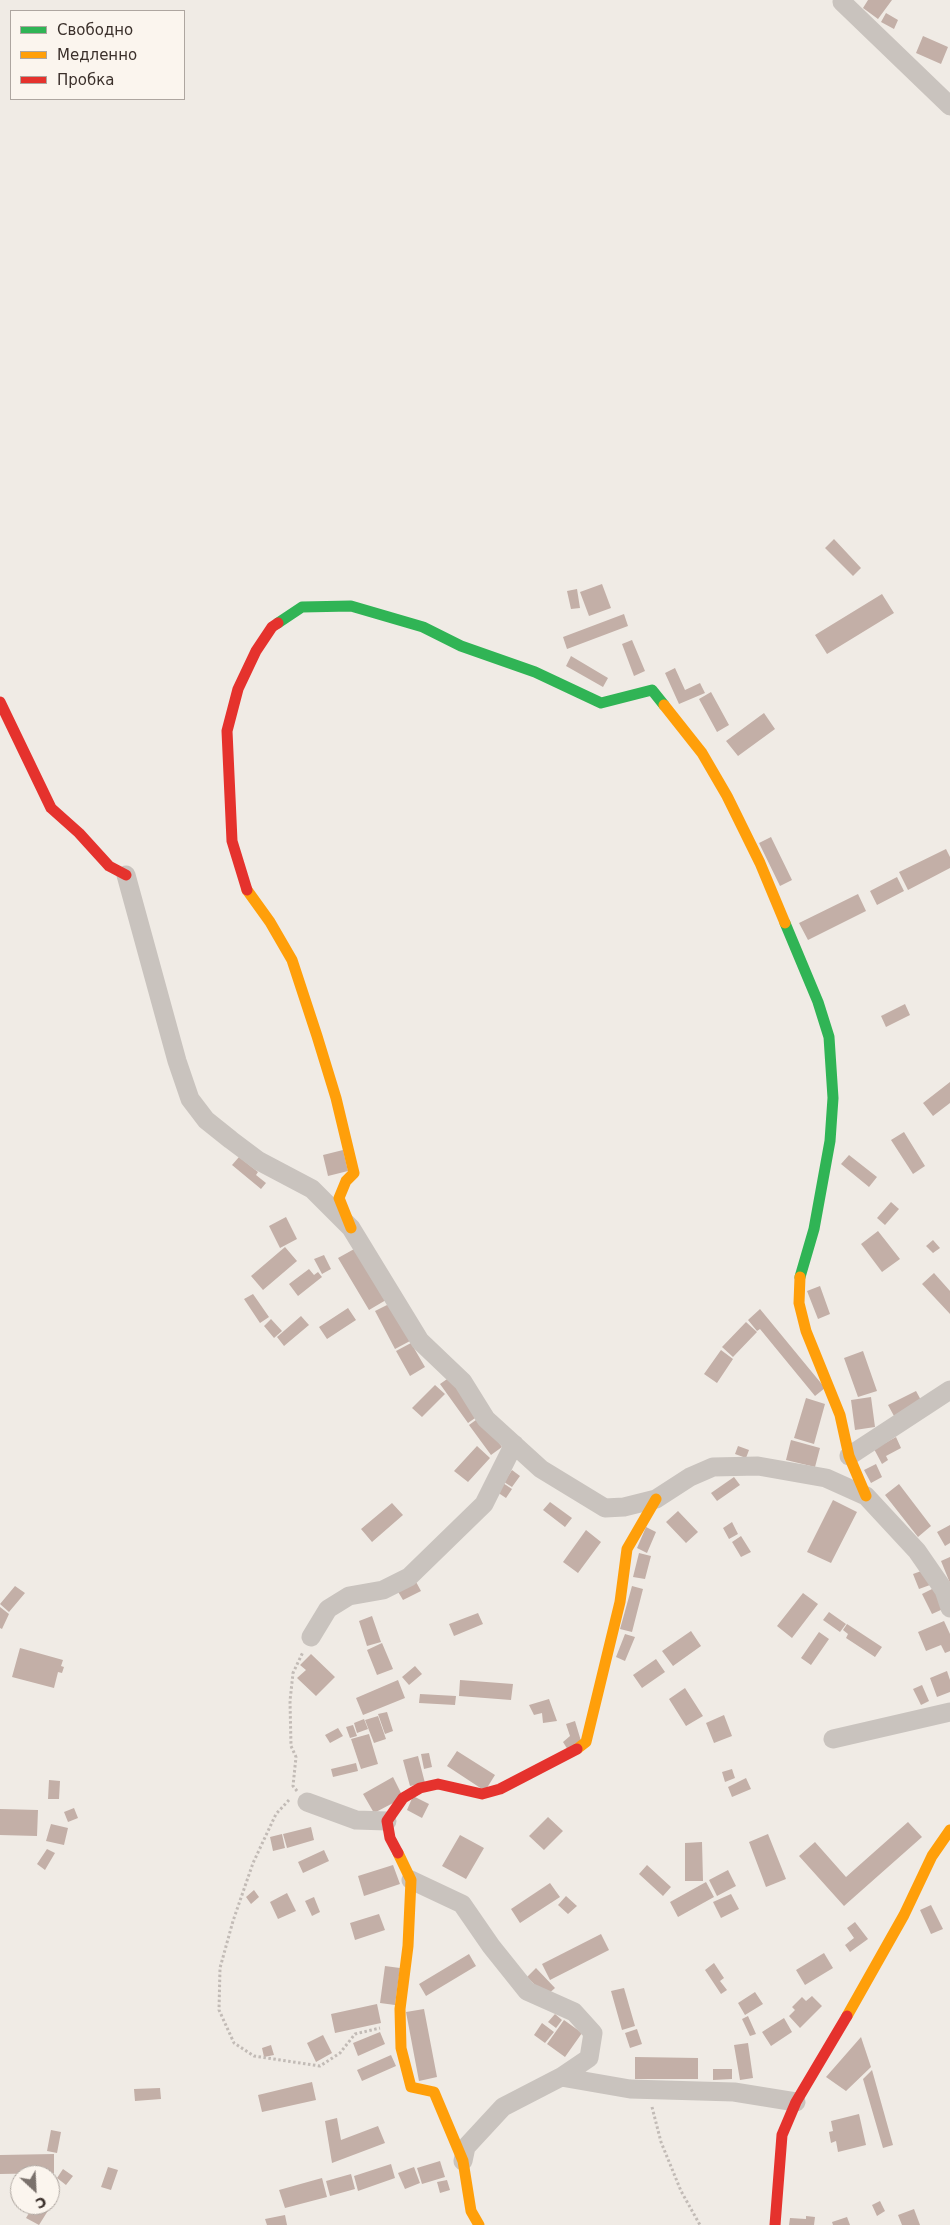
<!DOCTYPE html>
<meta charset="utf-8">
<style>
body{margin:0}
#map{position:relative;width:950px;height:2225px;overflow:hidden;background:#f0ebe5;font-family:"DejaVu Sans",sans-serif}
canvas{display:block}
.legend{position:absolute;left:10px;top:10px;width:175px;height:90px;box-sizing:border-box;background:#fbf5ee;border:1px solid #aea6a0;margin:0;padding:6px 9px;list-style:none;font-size:15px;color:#3b302b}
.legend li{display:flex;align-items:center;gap:10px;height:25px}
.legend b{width:25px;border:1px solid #aea6a0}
.north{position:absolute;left:10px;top:2165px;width:50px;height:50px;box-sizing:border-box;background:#fbf5ee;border:1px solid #aea6a0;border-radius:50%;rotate:155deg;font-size:14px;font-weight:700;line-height:20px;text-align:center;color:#3b302b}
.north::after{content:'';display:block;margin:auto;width:18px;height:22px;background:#7a716c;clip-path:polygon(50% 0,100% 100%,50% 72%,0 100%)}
</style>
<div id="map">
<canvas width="950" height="2225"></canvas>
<ul class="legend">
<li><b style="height:6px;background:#30b455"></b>Свободно</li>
<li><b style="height:6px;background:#ff9f0a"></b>Медленно</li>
<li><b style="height:6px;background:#e5322d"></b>Пробка</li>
</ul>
<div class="north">С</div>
</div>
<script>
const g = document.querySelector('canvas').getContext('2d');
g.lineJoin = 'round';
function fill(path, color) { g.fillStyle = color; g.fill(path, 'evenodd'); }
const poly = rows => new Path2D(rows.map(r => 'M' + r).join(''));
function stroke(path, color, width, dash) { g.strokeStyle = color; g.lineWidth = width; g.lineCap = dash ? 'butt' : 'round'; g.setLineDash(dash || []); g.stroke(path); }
const building = poly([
 [868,0,892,0,878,19,863,8],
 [886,13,898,20,894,29,881,22],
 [923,36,948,47,941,64,916,53],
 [834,539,861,568,853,576,825,548],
 [602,584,611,608,589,616,580,592],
 [577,589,580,608,571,609,567,591],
 [882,594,894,613,827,654,815,635],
 [624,614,628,626,567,649,563,637],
 [632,640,645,671,634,676,622,644],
 [571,656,608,678,603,687,566,666],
 [675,668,685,690,700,683,705,693,679,704,665,673],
 [711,692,729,725,717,732,699,699],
 [764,713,775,729,738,756,726,741],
 [771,837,792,880,780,886,759,843],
 [946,849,950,857,950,868,908,890,899,872],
 [897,877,904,891,877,905,870,891],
 [858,894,866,911,808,940,799,923],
 [905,1004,910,1015,886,1027,881,1016],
 [950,1082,950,1103,933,1116,923,1103],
 [904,1132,925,1166,913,1174,891,1140],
 [343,1150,348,1171,328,1176,323,1155],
 [849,1155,877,1177,869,1187,841,1164],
 [239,1157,258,1172,256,1175,266,1183,261,1189,232,1165],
 [891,1202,899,1209,885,1225,877,1218],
 [286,1217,297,1239,280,1248,269,1226],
 [878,1231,900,1259,882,1272,861,1244],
 [933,1240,940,1248,933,1253,926,1246],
 [285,1247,297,1261,263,1290,251,1276],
 [356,1248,386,1300,369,1310,338,1258],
 [324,1255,331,1269,322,1274,314,1259],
 [309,1269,314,1275,318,1272,322,1277,298,1296,289,1284],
 [934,1273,950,1291,950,1314,922,1284],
 [820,1286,830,1314,818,1319,807,1291],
 [253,1294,269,1317,260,1323,244,1299],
 [391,1303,410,1341,395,1349,375,1311],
 [348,1308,356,1320,327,1339,319,1327],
 [760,1309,825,1388,815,1396,760,1329,757,1331,748,1320],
 [301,1316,309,1325,284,1346,277,1337],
 [271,1319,282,1331,274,1338,264,1326],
 [746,1322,757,1332,733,1357,722,1347],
 [411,1343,425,1367,410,1376,396,1351],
 [721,1350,733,1359,717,1383,704,1374],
 [863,1351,877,1391,858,1397,844,1358],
 [450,1377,478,1416,468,1423,440,1384],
 [435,1385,445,1394,422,1417,412,1408],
 [916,1391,922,1402,894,1416,888,1405],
 [871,1397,875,1427,855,1430,851,1400],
 [806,1398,825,1404,814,1444,794,1438],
 [480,1417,502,1447,491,1455,469,1425],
 [896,1437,901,1448,886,1456,888,1460,882,1464,874,1449],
 [791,1440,820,1448,815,1467,786,1460],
 [477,1446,490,1458,468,1482,454,1471],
 [738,1446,749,1450,746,1458,735,1454],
 [876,1464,882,1477,871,1483,864,1470],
 [512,1470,520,1476,512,1487,504,1482],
 [734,1477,740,1485,717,1501,711,1493],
 [503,1483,512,1489,506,1498,497,1492],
 [899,1484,931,1526,918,1537,885,1495],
 [833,1500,857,1512,831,1563,807,1552],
 [550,1502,572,1518,565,1527,543,1510],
 [392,1503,403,1515,372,1542,361,1529],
 [678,1511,698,1532,686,1543,666,1522],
 [732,1522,738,1534,729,1539,723,1528],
 [950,1525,950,1543,945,1546,937,1532],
 [646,1527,656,1532,647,1553,637,1548],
 [586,1530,601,1542,578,1573,563,1562],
 [741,1536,751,1552,741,1557,732,1542],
 [639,1553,651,1556,645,1579,633,1577],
 [950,1557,950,1583,941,1561],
 [924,1570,930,1585,919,1589,913,1574],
 [415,1580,421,1591,403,1600,397,1590],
 [15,1586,25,1593,9,1612,0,1604],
 [632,1586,643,1589,632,1632,620,1629],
 [934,1588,943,1609,932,1614,922,1594],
 [803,1593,818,1604,792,1638,777,1626],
 [0,1607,9,1614,2,1629,0,1628],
 [829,1612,846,1624,840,1632,823,1620],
 [478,1613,483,1624,454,1636,449,1624],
 [372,1616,381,1642,367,1646,359,1621],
 [944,1621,950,1634,950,1651,945,1653,941,1645,926,1651,918,1632],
 [847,1624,882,1647,875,1657,846,1638,848,1634,843,1630],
 [691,1631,701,1646,673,1666,662,1651],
 [819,1632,829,1639,811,1665,801,1658],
 [625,1634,635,1637,625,1661,616,1657],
 [382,1643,393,1669,377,1675,367,1650],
 [20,1648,63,1660,61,1666,64,1667,62,1673,58,1672,54,1688,12,1677],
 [311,1654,335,1677,316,1696,297,1678,306,1670,300,1665],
 [656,1659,665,1672,642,1688,633,1675],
 [415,1666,422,1674,409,1685,402,1677],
 [947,1671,950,1680,950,1692,937,1697,930,1678],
 [398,1680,405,1698,363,1715,356,1698],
 [460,1680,513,1684,511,1700,459,1696],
 [922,1685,929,1701,921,1705,913,1689],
 [685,1688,703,1716,686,1726,669,1699],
 [420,1694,456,1696,455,1705,419,1703],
 [549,1699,557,1721,543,1723,542,1713,534,1715,529,1705],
 [387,1712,393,1731,385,1734,378,1714],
 [724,1715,732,1736,714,1743,706,1723],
 [378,1716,386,1739,374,1743,365,1720],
 [364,1719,368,1729,357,1733,354,1723],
 [575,1721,581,1741,568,1750,563,1742,570,1736,566,1724],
 [353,1725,357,1736,350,1738,346,1727],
 [338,1728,343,1736,330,1743,325,1735],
 [369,1734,378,1764,361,1769,351,1739],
 [457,1751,495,1775,485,1791,447,1766],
 [429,1753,432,1767,424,1769,421,1754],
 [418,1756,425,1783,410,1786,403,1760],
 [356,1763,358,1771,333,1777,331,1769],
 [732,1769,735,1778,725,1782,722,1772],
 [393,1777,401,1793,395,1802,374,1813,363,1794],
 [746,1778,751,1789,732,1797,728,1787],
 [49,1780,60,1781,59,1799,48,1799],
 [413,1796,429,1804,422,1818,407,1810],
 [74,1808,78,1818,68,1822,64,1812],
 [0,1809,38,1810,37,1836,0,1835],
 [548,1817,563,1831,544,1850,529,1836],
 [908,1822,922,1837,844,1906,799,1856,815,1842,846,1877],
 [51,1824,68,1828,64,1845,46,1841],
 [311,1827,314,1840,287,1848,283,1834],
 [282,1834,285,1848,273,1851,270,1837],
 [768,1834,786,1879,766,1887,749,1842],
 [460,1835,484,1848,466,1879,442,1866],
 [702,1842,703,1881,685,1881,685,1843],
 [47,1849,55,1853,45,1870,37,1864],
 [324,1850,329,1861,303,1873,298,1862],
 [393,1865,400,1884,364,1896,358,1876],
 [647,1865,671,1887,663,1896,639,1874],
 [728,1870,736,1886,717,1896,709,1880],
 [706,1882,714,1897,678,1917,670,1902],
 [550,1883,560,1897,520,1923,511,1909],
 [254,1890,259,1897,251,1904,246,1897],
 [287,1893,296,1911,278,1919,270,1902],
 [731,1894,739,1909,721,1918,713,1902],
 [566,1896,577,1906,568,1914,558,1905],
 [314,1897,320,1912,312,1916,305,1901],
 [931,1905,943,1929,931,1934,920,1910],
 [379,1914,385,1930,355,1940,350,1923],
 [855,1922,868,1939,850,1952,845,1945,854,1938,847,1928],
 [601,1934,609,1950,550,1980,542,1964],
 [824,1953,833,1968,805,1985,796,1970],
 [469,1954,476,1966,426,1996,419,1984],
 [714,1963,724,1978,720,1981,727,1990,721,1994,705,1970],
 [385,1966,400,1968,395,2005,380,2003],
 [536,1968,555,1988,546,1996,527,1977],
 [624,1988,635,2026,622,2030,611,1991],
 [755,1992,763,2004,745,2015,738,2003],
 [812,1996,822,2006,800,2028,789,2016,795,2010,792,2007,802,1997,806,2001],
 [377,2004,381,2023,335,2033,331,2014],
 [424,2009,437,2077,419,2081,406,2012],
 [555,2014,562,2020,556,2028,548,2022],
 [748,2016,756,2034,750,2036,742,2019],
 [784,2018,792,2032,771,2046,762,2032],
 [564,2020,582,2033,565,2057,547,2044],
 [542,2023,554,2032,545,2043,534,2035],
 [637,2029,642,2044,630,2048,625,2033],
 [380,2032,385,2044,358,2056,353,2043],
 [323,2035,332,2053,316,2062,307,2043],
 [861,2037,871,2067,846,2091,826,2077],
 [748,2043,753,2078,740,2080,734,2045],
 [271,2045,274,2055,264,2057,262,2048],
 [391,2055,396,2066,362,2081,357,2070],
 [635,2057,698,2058,698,2079,635,2079],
 [713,2069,732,2069,732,2079,713,2080],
 [872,2070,893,2145,883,2148,863,2079],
 [312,2082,316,2100,262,2112,258,2095],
 [160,2088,161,2099,135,2101,134,2089],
 [859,2114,866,2145,838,2152,836,2141,831,2143,829,2132,833,2131,831,2121],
 [337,2118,341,2140,378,2126,385,2143,332,2163,325,2121],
 [51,2130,61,2132,57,2153,47,2151],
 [54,2154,54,2173,0,2174,0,2155],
 [440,2161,445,2177,422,2184,417,2168],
 [391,2164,395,2178,358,2191,354,2176],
 [108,2167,118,2170,111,2190,101,2187],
 [414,2167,420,2183,405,2189,398,2173],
 [63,2169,73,2176,66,2185,57,2178],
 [351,2174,355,2189,330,2196,326,2181],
 [322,2178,327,2197,285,2208,279,2190],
 [447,2180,450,2190,440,2193,437,2182],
 [50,2199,54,2201,39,2225,26,2218,34,2205,50,2205],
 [880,2201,885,2211,877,2216,872,2205],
 [914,2209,920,2225,902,2225,898,2215],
 [285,2215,287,2225,267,2225,265,2219],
 [806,2216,815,2217,814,2225,789,2225,790,2218,806,2219],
 [847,2217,850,2225,833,2225,832,2222]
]);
const path = poly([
 [297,1791,293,1786,296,1757,291,1746,290,1701,293,1673,303,1652],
 [289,1800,276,1814,253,1863,233,1921,220,1968,219,2010,234,2043,254,2056,320,2066,340,2053,355,2034,380,2028],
 [652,2107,661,2142,681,2191,700,2225]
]);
const street = poly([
 [842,2,950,106],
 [126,875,177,1061,190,1099,206,1120,231,1140,259,1161,312,1189,351,1228,420,1341,463,1382,486,1419,541,1469,605,1508,624,1507,656,1499,690,1477,713,1467,758,1466,826,1478,866,1496,917,1551,944,1590,950,1608],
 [849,1456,950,1390],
 [311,1637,328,1609,349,1596,383,1590,409,1577,484,1504,514,1444],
 [833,1739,950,1712],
 [307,1802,356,1820,387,1821],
 [411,1880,462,1904,491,1946,527,1991,574,2012,593,2033,589,2058,561,2077,503,2107,466,2147,463,2161],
 [561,2077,630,2089,734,2092,796,2102]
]);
const fast = poly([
 [278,623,302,607,351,606,423,627,461,646,535,672,601,703,652,690,664,705],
 [785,923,818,1002,829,1037,833,1098,830,1141,814,1229,800,1277]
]);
const slow = poly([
 [664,705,702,753,727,796,760,863,785,923],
 [247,890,270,922,292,960,317,1036,336,1098,354,1173,346,1181,339,1198,351,1228],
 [800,1277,799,1303,806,1331,840,1415,849,1456,866,1496],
 [577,1749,586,1742,620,1602,627,1549,656,1499],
 [398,1853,411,1880,408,1946,400,2009,401,2048,411,2087,434,2092,463,2161,471,2211,479,2225],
 [847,2016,904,1915,932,1856,950,1830]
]);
const jam = poly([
 [0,702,51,808,79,833,109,866,126,875],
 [247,890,232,841,227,731,238,689,256,651,272,627,278,623],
 [398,1853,390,1838,387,1821,403,1798,420,1788,438,1784,482,1794,500,1789,577,1749],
 [775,2225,782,2135,796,2102,847,2016]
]);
fill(building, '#c3afa7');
stroke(path, '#c2bbb6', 3, [2.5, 2.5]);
stroke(street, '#c9c3be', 19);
stroke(fast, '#30b455', 11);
stroke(slow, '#ff9f0a', 11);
stroke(jam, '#e5322d', 11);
</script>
